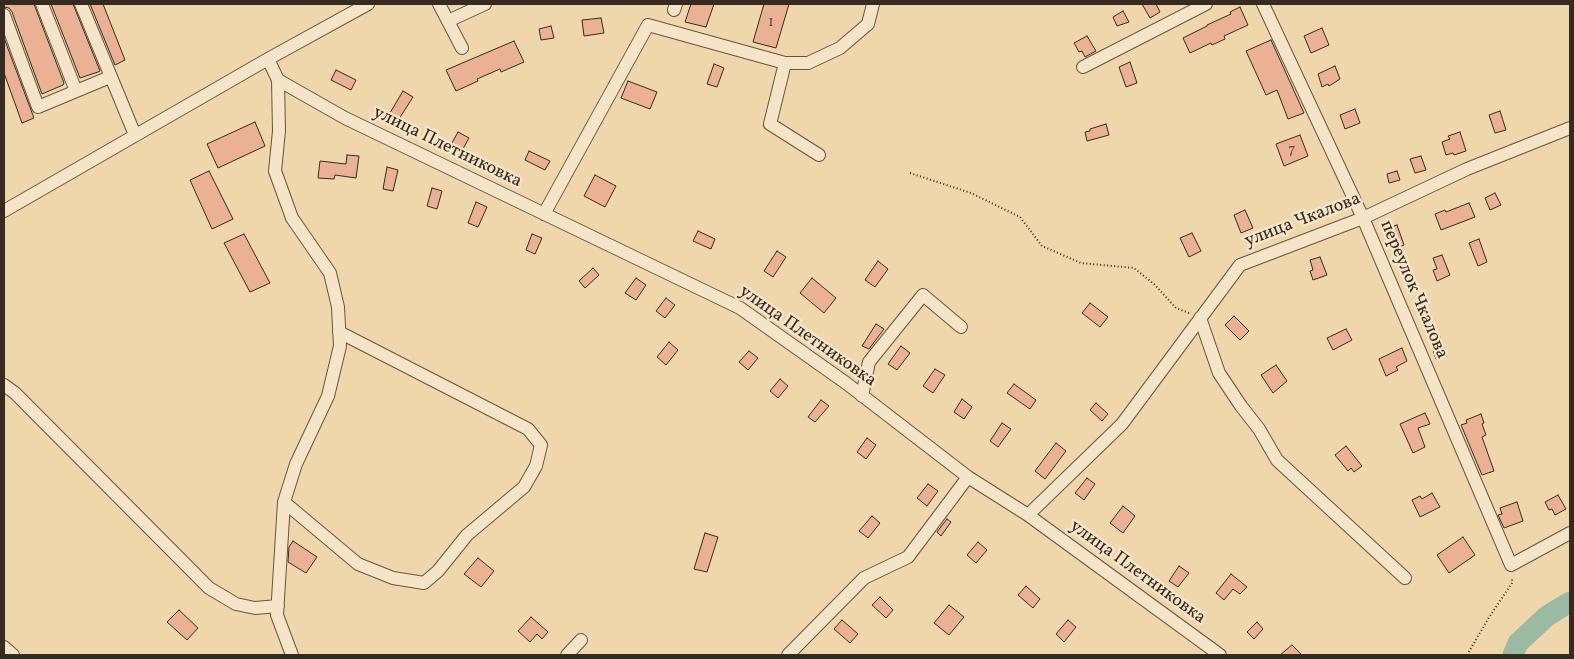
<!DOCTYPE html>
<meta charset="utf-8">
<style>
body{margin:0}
#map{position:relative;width:1574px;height:659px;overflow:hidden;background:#f0d6ab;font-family:Vollkorn,serif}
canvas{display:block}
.frame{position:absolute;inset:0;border:5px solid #352b21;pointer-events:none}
</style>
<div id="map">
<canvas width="1574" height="659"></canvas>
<div class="frame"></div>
</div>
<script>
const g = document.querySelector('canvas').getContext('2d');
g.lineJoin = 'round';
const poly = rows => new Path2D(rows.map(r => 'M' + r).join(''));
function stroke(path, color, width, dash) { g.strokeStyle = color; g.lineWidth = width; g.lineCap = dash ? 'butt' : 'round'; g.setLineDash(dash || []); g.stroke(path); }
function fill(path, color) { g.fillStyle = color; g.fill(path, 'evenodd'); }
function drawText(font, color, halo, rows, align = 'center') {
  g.font = font + ' Vollkorn,serif'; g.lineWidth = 5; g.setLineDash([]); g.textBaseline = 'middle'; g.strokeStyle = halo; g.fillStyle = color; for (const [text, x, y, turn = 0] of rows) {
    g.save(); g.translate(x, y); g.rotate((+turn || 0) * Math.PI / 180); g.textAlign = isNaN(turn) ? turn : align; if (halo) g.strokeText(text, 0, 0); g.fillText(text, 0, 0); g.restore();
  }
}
const river = poly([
 [1513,655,1518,643,1547,616,1570,602]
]);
const building = poly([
 [4,4,34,4,64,83,63,85,42,94,12,12,9,8,4,7,4,4],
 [51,4,73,4,100,71,98,72,80,78,51,4],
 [90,4,103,4,125,60,115,65,90,4],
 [691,4,714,4,706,27,685,22,691,4],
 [764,4,789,4,776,48,753,42,764,4],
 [1142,4,1156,4,1160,12,1150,18,1142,4],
 [1240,7,1248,25,1224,36,1225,39,1212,45,1211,43,1190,53,1183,38,1207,26,1207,25,1231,14,1230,12,1240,7],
 [1123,11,1129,22,1117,26,1113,17,1123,11],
 [601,18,604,33,584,36,582,20,601,18],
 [551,26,554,38,541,40,539,29,551,26],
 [1322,28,1329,45,1311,53,1304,36,1322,28],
 [1087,36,1096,51,1085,57,1082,51,1079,52,1074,43,1087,36],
 [4,38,34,118,22,123,4,73,4,38],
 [1271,40,1304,113,1288,119,1277,90,1266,95,1246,51,1271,40],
 [514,41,524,62,501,72,500,69,477,79,478,81,456,91,446,70,514,41],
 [1130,62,1137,83,1126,87,1119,67,1130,62],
 [714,64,724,68,717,87,707,84,714,64],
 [1335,66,1340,79,1329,86,1328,84,1322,87,1318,74,1335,66],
 [336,70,356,80,351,90,331,80,336,70],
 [628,81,657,92,650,109,621,98,628,81],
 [403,91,413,97,399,119,390,113,403,91],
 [1355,109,1360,123,1345,129,1340,115,1355,109],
 [1500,111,1506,130,1495,133,1489,115,1500,111],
 [255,122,265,146,218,168,207,144,255,122],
 [1106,124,1109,135,1087,141,1085,132,1090,131,1090,129,1106,124],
 [458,132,469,138,459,156,448,150,458,132],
 [1460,132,1466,151,1454,155,1453,153,1446,155,1442,142,1450,139,1448,136,1460,132],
 [1300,135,1308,156,1284,166,1276,144,1300,135],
 [529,151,550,161,545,170,525,160,529,151],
 [347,155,359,156,356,178,335,175,334,179,318,178,320,161,346,164,347,155],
 [1421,156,1426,170,1415,173,1410,159,1421,156],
 [387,167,398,170,393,191,383,189,387,167],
 [209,171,233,219,212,229,190,180,209,171],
 [1397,171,1400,180,1389,183,1387,174,1397,171],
 [595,175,616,186,605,207,584,196,595,175],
 [432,188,442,191,437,209,427,206,432,188],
 [1495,193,1501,205,1490,210,1485,198,1495,193],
 [476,202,487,207,478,227,468,223,476,202],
 [1469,203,1475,217,1441,230,1435,214,1445,210,1446,212,1469,203],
 [1245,210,1253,228,1241,233,1234,215,1245,210],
 [1397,225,1404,245,1394,249,1386,229,1397,225],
 [698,231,715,239,711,249,693,241,698,231],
 [1192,233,1201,251,1189,257,1180,238,1192,233],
 [244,234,270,283,250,292,224,243,244,234],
 [532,234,542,238,535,254,526,250,532,234],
 [1479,239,1487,262,1478,266,1469,243,1479,239],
 [777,251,786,257,773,277,764,271,777,251],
 [1442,255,1450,275,1437,281,1433,270,1437,269,1433,258,1442,255],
 [1320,257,1327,275,1313,280,1310,271,1313,270,1310,260,1320,257],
 [878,261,888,269,875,287,865,280,878,261],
 [593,268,599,275,585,288,579,281,593,268],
 [636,278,646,285,636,300,625,293,636,278],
 [812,278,836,298,824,313,800,293,812,278],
 [666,298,675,305,665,318,656,311,666,298],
 [1090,303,1108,317,1100,327,1082,313,1090,303],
 [1234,316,1249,331,1240,340,1225,325,1234,316],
 [876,324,884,329,869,349,862,346,876,324],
 [1346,329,1352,340,1333,350,1327,338,1346,329],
 [1440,337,1447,356,1436,359,1430,341,1440,337],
 [669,342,678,350,666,365,657,357,669,342],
 [901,346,910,353,897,370,888,364,901,346],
 [1402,348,1407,361,1396,367,1398,370,1386,376,1379,359,1402,348],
 [749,351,758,358,748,370,739,362,749,351],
 [1276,365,1287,381,1273,393,1261,375,1276,365],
 [935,369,945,375,933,393,923,386,935,369],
 [780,379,788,386,778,398,770,391,780,379],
 [1014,384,1036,400,1030,409,1007,393,1014,384],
 [962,399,972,407,964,419,954,412,962,399],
 [821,400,829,406,815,422,808,417,821,400],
 [1096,403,1108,414,1102,421,1090,410,1096,403],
 [1425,413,1430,424,1418,428,1425,447,1413,453,1400,424,1425,413],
 [1481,414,1484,423,1482,424,1486,435,1482,437,1494,471,1482,475,1461,425,1467,423,1466,420,1481,414],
 [1002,423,1011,429,998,447,990,441,1002,423],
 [867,438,876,445,866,459,857,452,867,438],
 [1056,443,1066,451,1045,479,1035,471,1056,443],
 [1346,446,1362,466,1354,472,1351,468,1348,471,1335,455,1346,446],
 [1087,478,1095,484,1084,500,1075,493,1087,478],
 [928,484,938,491,927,506,917,498,928,484],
 [1432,493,1440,507,1420,517,1412,500,1420,496,1422,499,1432,493],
 [1558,495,1566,509,1555,515,1552,509,1549,510,1545,502,1558,495],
 [1517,502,1523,521,1504,528,1498,515,1502,514,1500,508,1517,502],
 [1123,506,1135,516,1123,533,1110,523,1123,506],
 [872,516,880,523,868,538,859,531,872,516],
 [947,519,951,522,941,536,937,532,947,519],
 [705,533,718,537,707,572,694,569,705,533],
 [1463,537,1475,555,1449,573,1437,555,1463,537],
 [293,541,317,557,306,573,288,562,289,547,293,541],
 [978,542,987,550,976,563,967,555,978,542],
 [478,558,494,571,481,587,464,574,478,558],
 [1179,566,1189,573,1178,587,1169,581,1179,566],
 [1231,574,1247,587,1240,594,1233,589,1224,600,1216,593,1231,574],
 [1026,586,1040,599,1033,608,1018,595,1026,586],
 [880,597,893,610,886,618,872,605,880,597],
 [949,605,964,617,949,635,934,623,949,605],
 [179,610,198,628,187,640,167,622,179,610],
 [531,617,548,632,542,639,537,634,530,642,518,631,531,617],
 [842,620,858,634,850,643,834,629,842,620],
 [1068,620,1076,627,1064,642,1056,634,1068,620],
 [1257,622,1263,629,1254,639,1247,632,1257,622],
 [1292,645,1302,655,1280,655,1292,645]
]);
const path = poly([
 [910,173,971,193,1020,217,1042,246,1081,263,1134,268,1154,284,1176,308,1189,313],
 [1467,655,1488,619,1512,583,1512,578]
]);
const minor = poly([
 [42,4,76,91],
 [81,4,135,135],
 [439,4,462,48],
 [1263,4,1363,218,1511,565,1570,533],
 [674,10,676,4],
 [4,15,38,107,110,77],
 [448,21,485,4],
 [268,59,278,80,345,118,740,308,846,383,968,477,1028,515,1220,655],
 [785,63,808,63,840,48,868,24,873,4],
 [1083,67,1206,4],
 [278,80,279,131,275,171,292,218,330,273,338,307,340,346,328,396,296,464,284,502,277,615,292,655],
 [4,211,268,59,368,4],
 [544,214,648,25,785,63,770,124,819,155],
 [1200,318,1219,373,1241,406,1259,429,1277,460,1405,578],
 [4,385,15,393,209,588,236,604,255,608,278,606],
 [862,396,869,362,923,295,961,327],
 [284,502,358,564,393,578,424,583,438,571,467,535,524,487,536,466,541,445,528,429,339,332],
 [1028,515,1122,424,1240,265,1363,218,1467,169,1570,128],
 [4,647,13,655],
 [567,655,581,640],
 [788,655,864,578,908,557,968,477]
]);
const numberNames = [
 ["1",771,23],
 ["7",1292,150]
];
const streetNames = [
 ["улица Плетниковка",447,148,26],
 ["улица Чкалова",1303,221,-21],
 ["переулок Чкалова",1413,290,67],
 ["улица Плетниковка",807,337,35],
 ["улица Плетниковка",1137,573,36]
];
stroke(river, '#9bbaa4', 21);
fill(building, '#ebb195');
stroke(building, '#352b21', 1);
stroke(minor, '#645644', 14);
stroke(path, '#352b21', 2, [1, 2.5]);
stroke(minor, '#f5e4c8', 12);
drawText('15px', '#624c3e', null, numberNames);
drawText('18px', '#352b21', '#f5e4c8', streetNames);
</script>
